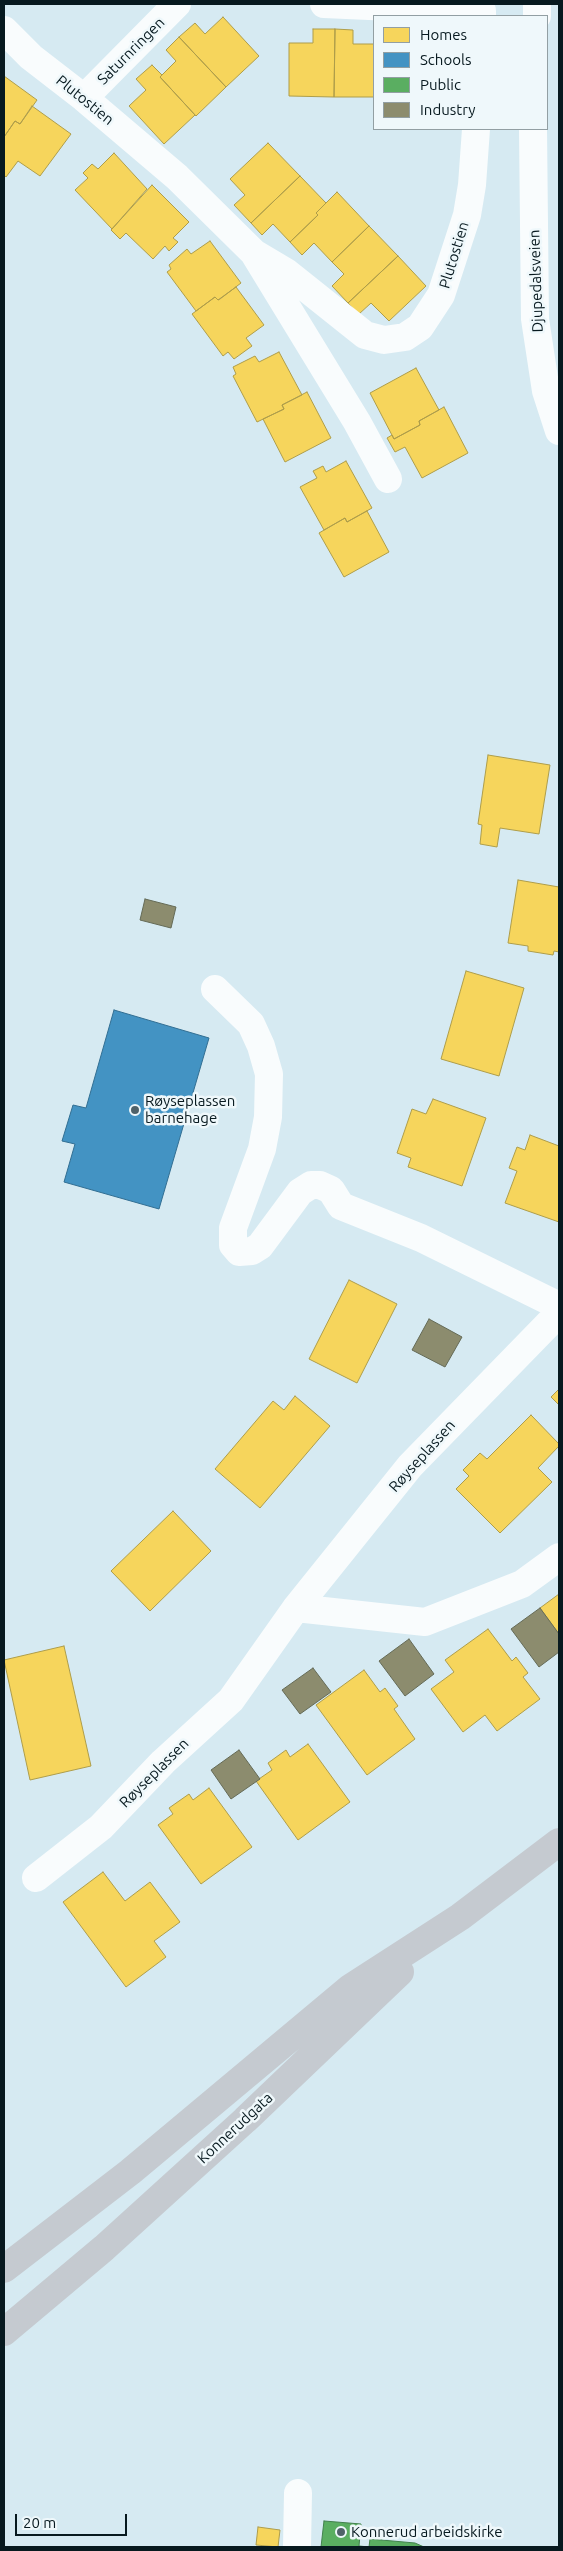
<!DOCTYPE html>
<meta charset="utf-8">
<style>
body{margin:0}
#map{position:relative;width:563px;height:2551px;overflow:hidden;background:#d6eaf2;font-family:Ubuntu,sans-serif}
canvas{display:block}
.frame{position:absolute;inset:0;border:5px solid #07191f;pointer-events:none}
.legend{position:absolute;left:373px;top:15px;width:175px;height:115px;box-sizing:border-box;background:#eff8fb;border:1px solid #929fa3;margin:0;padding:6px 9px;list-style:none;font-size:15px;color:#07191f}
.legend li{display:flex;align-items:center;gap:10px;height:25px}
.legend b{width:25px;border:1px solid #929fa3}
.scale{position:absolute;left:15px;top:2514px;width:112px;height:22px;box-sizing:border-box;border:2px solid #07191f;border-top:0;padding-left:6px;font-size:15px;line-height:18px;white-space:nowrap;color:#07191f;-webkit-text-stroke:4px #eff8fb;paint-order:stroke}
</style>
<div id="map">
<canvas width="563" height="2551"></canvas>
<div class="frame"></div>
<ul class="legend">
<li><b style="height:14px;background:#f6d55c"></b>Homes</li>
<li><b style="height:14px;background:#4393c3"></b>Schools</li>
<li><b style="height:14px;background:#5aae61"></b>Public</li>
<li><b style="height:14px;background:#8c8c6e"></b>Industry</li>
</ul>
<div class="scale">20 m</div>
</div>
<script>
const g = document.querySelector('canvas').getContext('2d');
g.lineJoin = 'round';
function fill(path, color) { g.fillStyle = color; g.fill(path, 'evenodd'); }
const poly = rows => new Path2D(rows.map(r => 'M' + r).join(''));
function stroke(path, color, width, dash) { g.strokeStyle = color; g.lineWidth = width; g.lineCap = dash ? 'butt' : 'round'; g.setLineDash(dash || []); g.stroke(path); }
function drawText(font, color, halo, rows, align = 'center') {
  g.font = font + ' Ubuntu,sans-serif'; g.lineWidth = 5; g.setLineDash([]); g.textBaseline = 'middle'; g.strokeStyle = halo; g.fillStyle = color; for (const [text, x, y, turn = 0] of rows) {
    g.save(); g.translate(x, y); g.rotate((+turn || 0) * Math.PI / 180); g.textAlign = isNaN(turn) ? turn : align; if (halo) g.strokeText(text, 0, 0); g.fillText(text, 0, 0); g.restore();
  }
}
const homes = poly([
 [223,17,259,56,226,87,179,37,195,23,205,34,223,17],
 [313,29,335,29,334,97,289,96,289,43,313,43,313,29],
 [335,29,353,30,353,44,374,44,374,97,334,97,335,29],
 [179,37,226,87,196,116,160,77,176,61,166,50,179,37],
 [152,65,162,75,160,77,195,115,164,144,129,106,146,90,136,79,152,65],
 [4,76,37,100,20,124,15,121,4,137,4,76],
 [32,106,71,134,40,176,18,161,6,177,4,175,4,137,15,121,20,124,32,106],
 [268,143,300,176,251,223,234,205,245,195,230,179,268,143],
 [114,153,147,189,112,229,75,190,88,178,83,173,92,164,98,169,114,153],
 [300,176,326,203,316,213,318,215,290,242,273,224,262,235,251,223,300,176],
 [152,185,189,222,173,238,178,242,169,251,165,246,153,259,126,233,120,239,111,230,152,185],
 [337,192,369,226,332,262,314,243,302,255,290,242,318,215,316,213,337,192],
 [369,226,398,256,348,303,332,286,344,274,332,262,369,226],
 [210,241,241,283,220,299,218,300,215,297,196,311,167,272,171,269,169,265,187,249,191,254,210,241],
 [398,256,426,286,389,321,371,303,359,314,348,303,398,256],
 [236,287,264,325,246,338,252,346,234,359,228,352,223,356,192,314,215,297,218,300,236,287],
 [279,352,302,395,282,405,284,409,257,422,233,376,236,374,233,367,255,356,259,362,279,352],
 [416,368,439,410,419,421,420,425,394,439,370,393,416,368],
 [307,392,331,438,285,462,263,419,284,409,282,405,307,392],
 [444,407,468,453,422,478,405,447,395,452,387,438,392,435,394,439,420,425,419,421,444,407],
 [346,461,372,508,347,522,345,518,324,530,300,487,317,478,313,471,323,466,326,472,346,461],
 [367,511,389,552,344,577,319,533,345,518,347,522,367,511],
 [488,755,550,765,539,834,500,828,497,847,480,844,482,825,478,824,488,755],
 [518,880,559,887,559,952,554,951,553,955,528,951,528,946,508,943,518,880],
 [466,971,524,988,499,1076,441,1059,466,971],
 [433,1099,486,1118,462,1186,408,1167,411,1158,397,1153,412,1109,426,1114,433,1099],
 [530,1135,559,1146,559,1222,505,1203,517,1171,509,1168,517,1147,525,1150,530,1135],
 [349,1280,397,1304,357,1383,309,1359,349,1280],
 [559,1389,559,1405,551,1397,559,1389],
 [295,1396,330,1426,260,1508,215,1469,273,1401,284,1410,295,1396],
 [531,1415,559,1444,559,1446,538,1468,552,1482,500,1533,456,1489,469,1476,463,1470,480,1453,487,1459,531,1415],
 [173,1511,211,1551,150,1611,111,1571,173,1511],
 [559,1594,559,1634,540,1608,559,1594],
 [488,1629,512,1661,516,1657,528,1673,523,1677,540,1699,497,1731,485,1715,463,1732,431,1689,454,1672,445,1660,488,1629],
 [64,1646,91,1766,30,1780,4,1660,64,1646],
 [364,1670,380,1692,385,1688,398,1706,394,1709,415,1739,367,1775,316,1705,364,1670],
 [308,1744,350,1802,298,1840,256,1781,272,1770,268,1763,286,1750,290,1757,308,1744],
 [209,1788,252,1847,201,1884,158,1825,173,1814,169,1808,189,1794,193,1800,209,1788],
 [103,1872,125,1901,150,1882,180,1922,154,1941,166,1957,126,1987,63,1902,103,1872],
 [258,2527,280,2530,278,2547,256,2545,258,2527]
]);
const schools = poly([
 [114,1010,209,1038,159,1209,64,1182,75,1144,62,1141,73,1105,86,1108,114,1010]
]);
const public = poly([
 [324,2521,361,2524,359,2546,369,2547,370,2539,415,2543,424,2547,321,2547,324,2521]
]);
const industry = poly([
 [145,899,176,907,171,928,140,920,145,899],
 [429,1319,462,1337,445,1367,412,1350,429,1319],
 [540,1608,559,1634,559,1652,539,1667,511,1629,540,1608],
 [409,1639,434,1674,405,1696,379,1661,409,1639],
 [313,1668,331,1692,300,1714,282,1690,313,1668],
 [239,1750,260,1779,231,1799,211,1770,239,1750]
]);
const minor = poly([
 [324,4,482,11,482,16],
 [537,16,537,4],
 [4,30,31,57,84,98,177,177,254,253,286,272,365,335,384,340,405,337,420,327,441,295,467,215,472,185,476,129],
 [84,98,177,4],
 [533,129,535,319,546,391,559,431],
 [255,255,357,422,388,479],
 [215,989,251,1024,261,1046,269,1074,268,1117,262,1149,233,1228,233,1245,239,1252,252,1251,260,1246,300,1192,311,1185,320,1185,331,1190,341,1206,421,1238,559,1306],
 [296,1608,425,1622,522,1584,559,1557],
 [36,1878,101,1827,163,1762,231,1700,296,1608,410,1466,559,1313],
 [297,2547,298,2493]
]);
const major = poly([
 [4,2269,130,2172,350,1988,460,1917,559,1842],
 [4,2332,104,2248,245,2120,400,1972]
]);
const markers = [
 [135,1110,5,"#4f6269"],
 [341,2532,5,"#4f6269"]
];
const streetNames = [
 ["Saturnringen",131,51,-45],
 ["Plutostien",85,100,39],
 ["Plutostien",454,255,-73],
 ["Djupedalsveien",536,281,-92],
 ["Røyseplassen",422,1456,-48],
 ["Røyseplassen",154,1773,-45],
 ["Konnerudgata",235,2128,-43]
];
const poiNames = [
 ["Røyseplassen",145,1101],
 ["barnehage",145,1118],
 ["Konnerud arbeidskirke",351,2532]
];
fill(homes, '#f6d55c');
stroke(homes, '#ae9d4a', 1);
fill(schools, '#4393c3');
stroke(schools, '#316e92', 1);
fill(public, '#5aae61');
stroke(public, '#41814d', 1);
fill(industry, '#8c8c6e');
stroke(industry, '#646a56', 1);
stroke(minor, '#f9fcfd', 28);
stroke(major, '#c5cad0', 28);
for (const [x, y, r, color] of markers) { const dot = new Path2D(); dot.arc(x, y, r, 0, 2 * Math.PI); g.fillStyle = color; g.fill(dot); stroke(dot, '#eff8fb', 2); }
drawText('15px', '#07191f', '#eff8fb', streetNames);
drawText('15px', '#07191f', '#eff8fb', poiNames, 'left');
</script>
